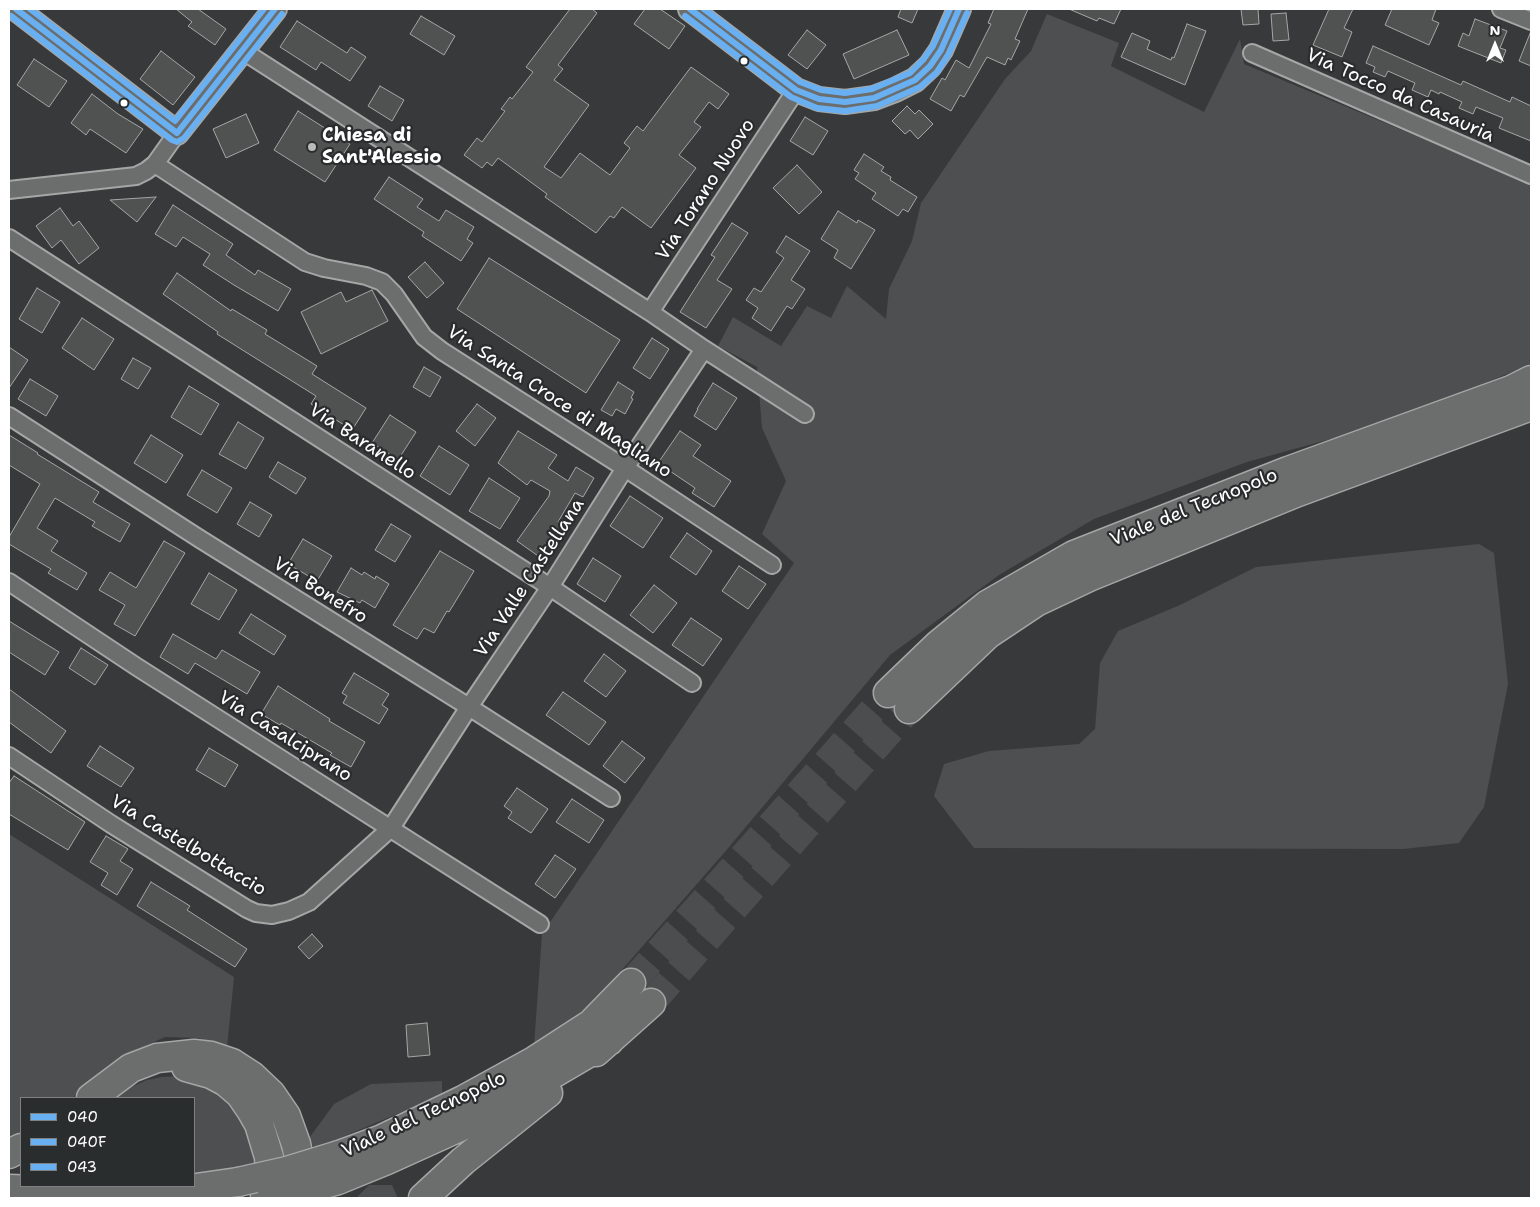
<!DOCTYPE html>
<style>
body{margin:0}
#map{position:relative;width:1540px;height:1207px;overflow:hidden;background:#38393a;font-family:"Shantell Sans",sans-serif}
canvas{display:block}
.frame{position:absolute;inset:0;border:10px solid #fff;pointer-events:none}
.legend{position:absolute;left:20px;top:1097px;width:175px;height:90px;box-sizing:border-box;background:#2a2d2e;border:1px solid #7f8182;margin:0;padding:6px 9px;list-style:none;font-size:15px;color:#fff}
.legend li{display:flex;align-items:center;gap:10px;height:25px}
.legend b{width:25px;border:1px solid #7f8182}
.north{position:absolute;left:1470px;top:20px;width:50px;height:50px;-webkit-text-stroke:4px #2a2d2e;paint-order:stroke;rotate:0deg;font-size:14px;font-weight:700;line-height:20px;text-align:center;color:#fff}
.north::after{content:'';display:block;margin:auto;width:18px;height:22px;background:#fff;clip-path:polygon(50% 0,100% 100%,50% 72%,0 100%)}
</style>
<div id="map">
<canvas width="1540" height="1207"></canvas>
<div class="frame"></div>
<ul class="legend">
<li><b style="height:6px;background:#69b0f2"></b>040</li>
<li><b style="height:6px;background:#69b0f2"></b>040F</li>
<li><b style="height:6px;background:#69b0f2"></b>043</li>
</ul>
<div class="north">N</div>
</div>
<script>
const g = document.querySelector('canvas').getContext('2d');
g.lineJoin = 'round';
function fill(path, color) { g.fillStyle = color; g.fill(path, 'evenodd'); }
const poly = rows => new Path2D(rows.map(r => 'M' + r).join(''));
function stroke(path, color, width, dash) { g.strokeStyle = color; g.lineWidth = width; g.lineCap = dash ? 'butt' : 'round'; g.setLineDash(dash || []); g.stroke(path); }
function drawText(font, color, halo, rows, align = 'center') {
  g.font = font + ' "Shantell Sans",sans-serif'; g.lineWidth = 4.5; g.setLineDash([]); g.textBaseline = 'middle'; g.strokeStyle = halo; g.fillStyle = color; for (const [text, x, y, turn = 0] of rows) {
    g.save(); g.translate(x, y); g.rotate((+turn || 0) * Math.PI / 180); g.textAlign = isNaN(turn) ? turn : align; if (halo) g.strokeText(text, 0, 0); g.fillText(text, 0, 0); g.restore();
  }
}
const green = poly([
 [1047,14,1119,43,1111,66,1204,112,1240,39,1244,64,1531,184,1531,364,1389,423,1247,462,1094,519,999,575,890,655,724,853,593,1003,534,1046,542,934,794,563,762,534,786,481,762,428,757,367,718,346,733,317,781,346,807,306,831,318,847,286,886,319,889,289,912,241,921,203,1005,79,1031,51],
 [1479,544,1494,553,1508,684,1484,807,1459,843,1403,849,974,848,934,796,944,764,989,751,1079,744,1095,729,1100,663,1118,631,1180,605,1256,567],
 [9,834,234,977,227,1048,199,1038,165,1037,132,1052,72,1098,21,1098,21,1135,9,1141],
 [181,1076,195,1079,241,1106,263,1164,245,1168,194,1176,194,1098,113,1098,131,1087,147,1080,162,1077],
 [442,1081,442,1095,340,1138,315,1147,307,1141,334,1104,371,1084],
 [369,1185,392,1185,398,1198,356,1198]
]);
const building = poly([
 [176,9,198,9,226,29,215,45,188,26,192,22,176,9],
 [570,9,592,9,597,13,558,65,563,69,554,80,589,105,544,167,561,178,580,153,610,175,630,148,624,143,637,126,643,131,691,67,729,94,718,109,709,102,694,122,701,127,679,155,696,168,651,228,622,207,614,218,610,216,596,233,545,197,547,194,498,158,492,166,487,162,482,168,464,155,477,138,482,142,505,111,501,109,510,97,512,99,533,72,526,67,570,9],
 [645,9,660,9,685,26,669,49,634,24,645,9],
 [901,9,918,9,912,23,898,17,901,9],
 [994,9,1028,9,1015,39,1020,41,1011,60,1008,58,1005,65,987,57,964,97,960,95,951,111,930,99,942,78,945,80,956,60,969,68,991,24,988,23,994,9],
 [1069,9,1121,9,1114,24,1099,18,1097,21,1069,9],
 [1241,9,1258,9,1259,24,1243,25,1241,9],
 [1329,9,1353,9,1344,28,1352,32,1342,57,1313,45,1329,9],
 [1392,9,1436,9,1432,20,1439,23,1429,45,1385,25,1392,9],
 [1286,13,1289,40,1273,41,1271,14,1286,13],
 [421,16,455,36,444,55,410,34,421,16],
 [1475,19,1507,31,1500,48,1506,50,1501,63,1458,46,1463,33,1469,36,1475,19],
 [297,21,347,53,351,47,366,57,350,81,321,62,316,70,280,47,297,21],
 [1187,24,1206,31,1185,85,1121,57,1132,33,1150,41,1147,49,1171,60,1172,57,1174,58,1187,24],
 [807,30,826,45,807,69,788,55,807,30],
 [897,30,909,55,854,79,843,54,897,30],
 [1531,31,1531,66,1519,61,1531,31],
 [1373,46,1461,85,1463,81,1510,102,1512,97,1531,106,1531,141,1499,128,1503,118,1476,107,1473,114,1459,108,1462,102,1440,92,1439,94,1431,90,1428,97,1412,90,1415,83,1388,71,1385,77,1373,72,1375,67,1366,63,1373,46],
 [161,51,195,77,173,105,140,79,161,51],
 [34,59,67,81,49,107,17,85,34,59],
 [380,86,404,100,392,121,368,106,380,86],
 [92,94,118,114,143,129,126,153,90,129,86,135,71,123,92,94],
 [907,106,915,114,919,110,933,124,918,139,910,130,905,134,892,121,907,106],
 [298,111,350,144,325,182,274,150,298,111],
 [246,114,259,143,226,158,213,129,246,114],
 [805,117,828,131,813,155,790,141,805,117],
 [864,154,884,167,881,171,891,177,890,180,917,197,908,212,903,209,898,216,872,199,876,193,855,179,859,173,854,170,864,154],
 [797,165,822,192,799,214,773,188,797,165],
 [389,177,423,199,417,207,439,221,446,210,474,227,467,239,473,243,461,261,422,236,424,232,374,199,389,177],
 [156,197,137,222,110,200,156,197],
 [173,205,233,244,226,255,255,275,258,270,291,289,278,311,234,285,203,265,210,254,183,237,176,247,155,234,173,205],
 [60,208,73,226,79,221,99,248,79,264,61,240,52,248,36,226,60,208],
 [838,211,857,223,858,220,875,230,851,269,834,258,838,250,821,239,838,211],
 [732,223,748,233,717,280,732,289,706,328,680,312,715,257,711,255,732,223],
 [786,236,810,251,791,280,805,289,792,309,787,306,771,331,752,318,758,308,746,300,754,288,761,292,784,258,776,252,786,236],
 [489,258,620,340,586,393,457,309,489,258],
 [425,262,444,283,427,298,408,277,425,262],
 [177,273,231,311,232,309,267,330,265,334,317,366,312,374,366,408,352,430,311,404,316,396,217,334,218,332,163,294,177,273],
 [37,288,60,302,42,333,19,319,37,288],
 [372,290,388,321,321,354,301,312,341,292,346,302,372,290],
 [82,318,114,339,94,370,62,348,82,318],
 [652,338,669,349,650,379,633,368,652,338],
 [9,347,28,360,9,388,9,347],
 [133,358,151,368,138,389,121,379,133,358],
 [424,367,441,377,430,397,413,387,424,367],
 [30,379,58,396,46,416,18,399,30,379],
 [618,382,634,392,631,398,633,399,625,414,616,409,612,416,601,410,618,382],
 [713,383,737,398,716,430,694,416,698,409,697,409,713,383],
 [189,386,219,404,201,435,171,417,189,386],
 [477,404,496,418,475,446,456,431,477,404],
 [390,415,416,432,398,460,372,443,390,415],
 [238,422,264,438,246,469,219,454,238,422],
 [518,431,557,455,548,468,568,481,576,467,594,478,583,497,575,493,558,522,563,526,541,558,517,541,549,496,550,491,531,480,527,485,498,463,518,431],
 [680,431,701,445,693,456,731,481,714,507,692,493,695,488,658,463,680,431],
 [9,435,38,453,37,454,99,492,93,502,130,524,120,542,92,526,95,522,55,498,37,528,58,541,51,551,87,573,77,590,48,573,51,569,9,544,9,537,40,484,9,465,9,435],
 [151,435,183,455,166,483,134,463,151,435],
 [439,446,469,465,450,495,420,476,439,446],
 [278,462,306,478,296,494,269,477,278,462],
 [202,470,232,488,217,513,187,495,202,470],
 [489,478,520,498,500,529,469,511,489,478],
 [630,496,663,518,643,548,610,526,630,496],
 [250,502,272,515,259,537,237,524,250,502],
 [391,524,411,536,395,562,375,550,391,524],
 [687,533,712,551,696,575,670,557,687,533],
 [303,539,332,556,317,581,288,564,303,539],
 [164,541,185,553,135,636,114,624,125,605,99,590,110,572,136,588,164,541],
 [440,551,474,571,449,612,447,611,434,633,424,628,417,639,393,625,440,551],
 [593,558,621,576,605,602,577,584,593,558],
 [739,566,766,584,748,609,722,591,739,566],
 [351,568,362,575,364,572,375,579,376,576,389,584,375,608,362,600,360,603,337,592,351,568],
 [209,573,237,590,219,620,191,604,209,573],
 [654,585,677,603,653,633,630,615,654,585],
 [251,614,286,636,274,655,239,633,251,614],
 [691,618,722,639,703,666,672,645,691,618],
 [9,621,59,652,45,675,9,652,9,621],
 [173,634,216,659,222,650,260,672,247,694,195,663,188,674,160,657,173,634],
 [81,648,108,665,95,685,69,668,81,648],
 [604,654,626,671,606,697,584,681,604,654],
 [354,673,389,694,382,705,388,709,379,724,343,703,347,696,342,693,354,673],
 [278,686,330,719,329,721,365,742,351,767,330,755,332,753,281,723,280,725,261,714,278,686],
 [9,689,66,731,51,753,9,722,9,689],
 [563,692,606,722,589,745,546,715,563,692],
 [622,741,645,758,625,783,603,766,622,741],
 [100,746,134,768,121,787,87,766,100,746],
 [209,748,238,765,225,787,196,770,209,748],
 [14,776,85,822,68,850,9,814,9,783,14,776],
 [517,788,548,809,531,833,508,818,512,812,504,806,517,788],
 [572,799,604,820,589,843,556,822,572,799],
 [106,836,128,849,120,861,133,869,117,895,101,885,108,873,90,862,106,836],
 [555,855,576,869,555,898,535,884,555,855],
 [151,882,190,906,187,910,247,949,235,967,137,906,151,882],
 [312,934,323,946,309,959,298,947,312,934],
 [427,1023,430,1055,408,1057,406,1025,427,1023]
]);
const highwayTunnel = poly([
 [631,983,888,693],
 [651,1003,909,709]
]);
const street = poly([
 [1501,9,1531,21],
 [243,51,650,312,704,349,805,414],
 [1252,53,1531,175],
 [155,164,305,262,324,268,366,276,382,282,394,294,424,337,442,351,625,468,772,565],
 [9,190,136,176,146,171,155,164,177,133],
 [9,238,550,587,692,683],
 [650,312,796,90],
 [9,416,200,539,469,707,611,798],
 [9,582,137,667,540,924],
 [9,756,111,824,247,909,256,913,272,915,289,911,309,902,391,828,469,707,550,587,625,468,704,349]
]);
const secondary = poly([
 [16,9,177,133,275,9],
 [690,9,796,90,819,99,845,102,874,98,895,90,915,80,930,66,941,50,959,9]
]);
const highway = poly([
 [888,693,939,644,987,605,1074,555,1288,471,1511,390,1531,380],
 [909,709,988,634,1036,602,1089,577,1298,492,1531,406],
 [596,1052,651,1003],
 [186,1067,211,1074,226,1082,240,1094,251,1110,259,1124,269,1157,270,1175,265,1197],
 [91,1098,131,1068,157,1058,194,1054,211,1056,232,1063,252,1076,271,1094,286,1116,296,1144,302,1172,302,1189],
 [9,1154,21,1148],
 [339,1155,382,1139,463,1100,534,1061,591,1024,631,983],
 [338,1180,387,1160,471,1122,609,1041],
 [9,1189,95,1192,175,1191,238,1182],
 [423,1198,463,1161,548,1093]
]);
const highwayBridge = poly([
 [238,1182,287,1171,339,1155],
 [271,1198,287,1195,338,1180]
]);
const bus1 = poly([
 [16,9,177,133,275,9],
 [690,9,796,90,819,99,845,102,874,98,915,80,930,66,941,50,959,9]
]);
const bus2 = poly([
 [11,16,172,140,177,142,184,138,282,14],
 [685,16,791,97,817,108,845,111,877,106,920,87,937,72,948,55,967,13]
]);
const bus3 = poly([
 [30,9,175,121,264,9],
 [704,9,800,82,821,90,845,93,872,89,910,73,923,60,933,46,950,9]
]);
const markers = [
 [744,61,4.5,"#fff"],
 [124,103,4.5,"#fff"],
 [312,147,5,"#b9baba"]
];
const streetNames = [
 ["Via Tocco da Casauria",1400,96,24],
 ["Via Torano Nuovo",706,190,-57],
 ["Via Santa Croce di Magliano",559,402,33],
 ["Via Baranello",362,442,33],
 ["Viale del Tecnopolo",1194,508,-22],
 ["Via Valle Castellana",530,578,-57],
 ["Via Bonefro",320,591,32],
 ["Via Casalciprano",285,737,32],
 ["Via Castelbottaccio",188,846,31],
 ["Viale del Tecnopolo",424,1115,-25]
];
const poiNames = [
 ["Chiesa di",322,136],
 ["Sant'Alessio",322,158]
];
fill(green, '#4d4f50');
fill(building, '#505151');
stroke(building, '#a5a6a6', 1);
stroke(highwayTunnel, '#4c4d4e', 28, [28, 14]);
stroke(street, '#a5a6a6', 20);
stroke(secondary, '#a5a6a6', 26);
stroke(highway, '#a5a6a6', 31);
stroke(street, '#6c6d6d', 16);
stroke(secondary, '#6c6d6d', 22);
stroke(highway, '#6c6d6d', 28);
stroke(highwayBridge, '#a5a6a6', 31, []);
stroke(highwayBridge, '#6c6d6d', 28);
stroke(bus1, '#69b0f2', 6);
stroke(bus2, '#69b0f2', 6);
stroke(bus3, '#69b0f2', 6);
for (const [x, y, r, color] of markers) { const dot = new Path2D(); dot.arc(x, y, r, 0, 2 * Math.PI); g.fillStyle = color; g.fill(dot); stroke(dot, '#2a2d2e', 2); }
drawText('19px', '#fff', '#2a2d2e', streetNames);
drawText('bold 19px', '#fff', '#2a2d2e', poiNames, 'left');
</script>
